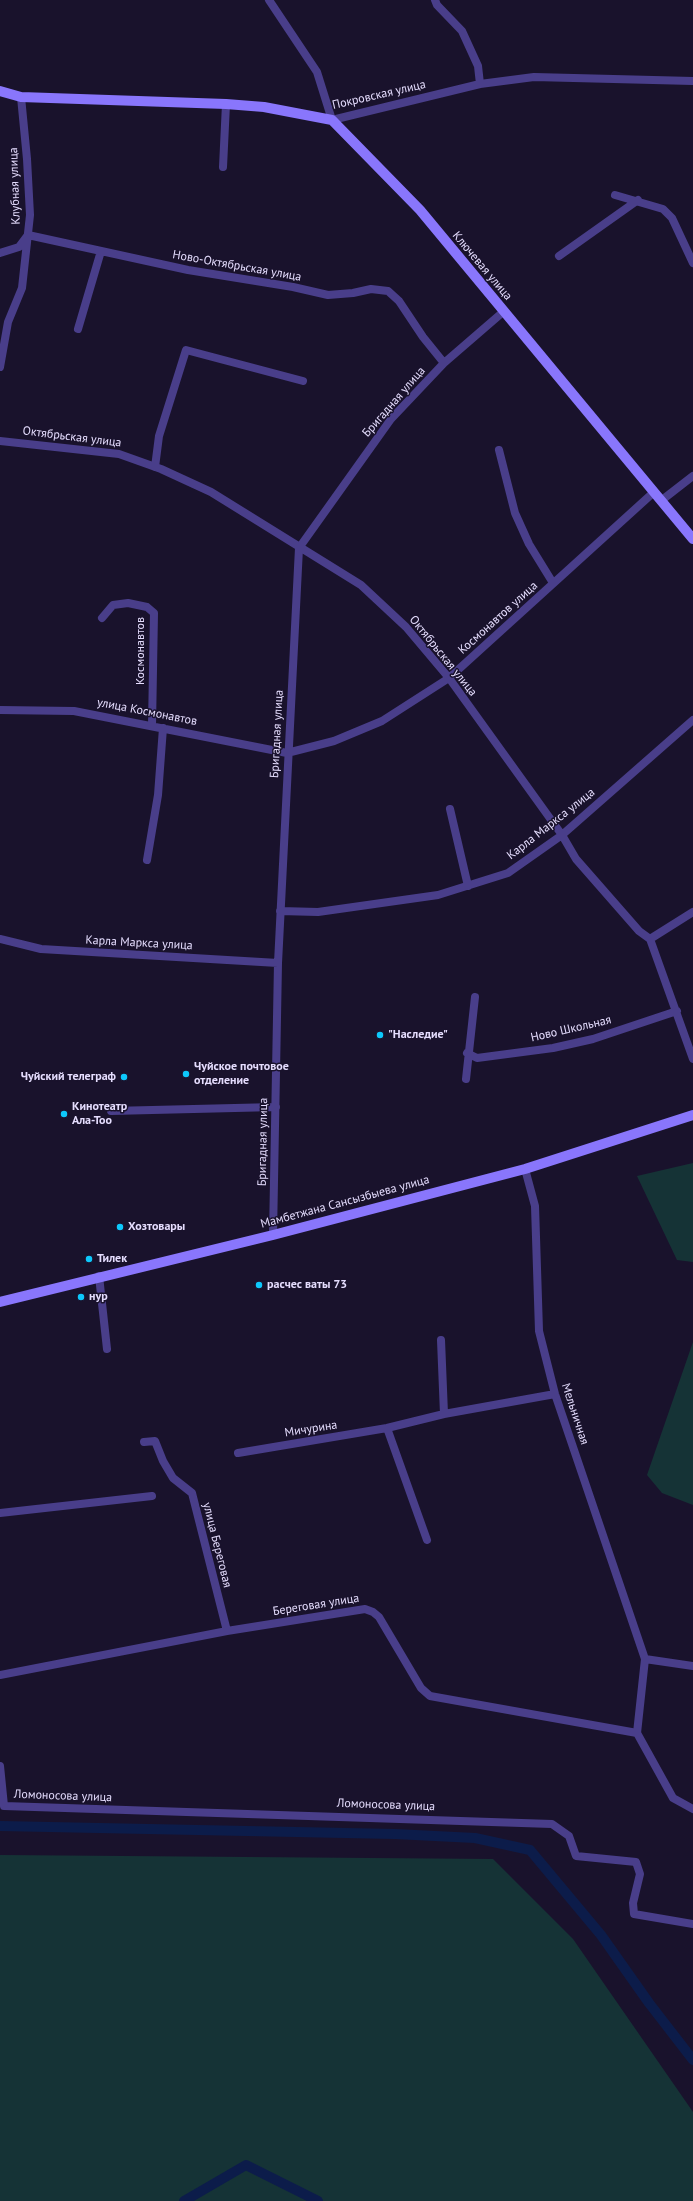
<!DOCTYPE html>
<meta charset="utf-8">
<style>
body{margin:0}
canvas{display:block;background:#19122c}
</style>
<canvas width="693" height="2201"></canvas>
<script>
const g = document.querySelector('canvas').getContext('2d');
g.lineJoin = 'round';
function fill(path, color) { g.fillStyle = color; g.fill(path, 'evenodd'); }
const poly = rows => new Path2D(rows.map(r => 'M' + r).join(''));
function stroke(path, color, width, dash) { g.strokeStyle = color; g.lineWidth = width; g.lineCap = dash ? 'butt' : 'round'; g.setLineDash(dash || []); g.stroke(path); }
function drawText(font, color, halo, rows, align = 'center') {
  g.font = font + ' "PT Sans",sans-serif'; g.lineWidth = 3; g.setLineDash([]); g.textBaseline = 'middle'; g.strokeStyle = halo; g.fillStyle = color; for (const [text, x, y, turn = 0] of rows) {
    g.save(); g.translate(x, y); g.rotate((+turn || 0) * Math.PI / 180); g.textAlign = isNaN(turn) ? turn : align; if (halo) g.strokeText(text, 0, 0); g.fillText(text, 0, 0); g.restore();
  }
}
const green = poly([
 [693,1163,693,1262,677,1260,637,1176],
 [693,1342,693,1505,662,1493,647,1475],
 [0,1855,493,1859,573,1939,693,2112,693,2201,0,2201]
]);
const canal = poly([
 [0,1826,395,1834,475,1838,530,1850,601,1935,649,2003,693,2060],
 [184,2201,246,2165,318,2201]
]);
const street = poly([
 [269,0,317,72,332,120,480,84,534,77,693,81],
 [435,0,437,5,462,31,478,66,480,84],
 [223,167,226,104],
 [615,195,663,209,672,218,693,263],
 [0,253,19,247,28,235,188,270,293,287,328,295,353,293,371,289,388,291,399,301,423,337,444,363],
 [559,256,638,200],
 [78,329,101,251],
 [0,367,8,322,22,288,30,215,27,159,21,97],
 [0,441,119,454,161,469,211,492,361,585,406,627,449,678,562,835,576,859,639,931,650,939,693,1059],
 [499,450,515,513,529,544,553,583],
 [155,467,159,436,186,350,303,381],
 [662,500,693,476],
 [102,618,113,605,128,603,147,607,154,613,152,726],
 [0,710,74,711,287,753,334,741,382,721,449,678,654,492],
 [450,809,468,886],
 [147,860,158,795,163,728],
 [280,911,318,912,438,895,508,873,562,835,693,720],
 [0,939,41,949,278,963],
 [650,939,693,912],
 [467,1053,477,1058,553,1048,593,1039,677,1011],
 [466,1079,475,997],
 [111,1111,276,1107],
 [525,1169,535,1206,539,1331,555,1394,645,1659,637,1733],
 [273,1235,278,963,299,548,391,419,444,363,503,312],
 [99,1276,107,1349],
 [441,1340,444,1414],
 [387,1428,427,1540],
 [144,1442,155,1441,163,1461,173,1478,192,1493,227,1631],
 [238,1453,387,1428,444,1414,555,1394],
 [0,1513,152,1496],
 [645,1659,693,1666],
 [0,1675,227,1631,365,1609,373,1612,379,1617,421,1688,430,1696,637,1733,673,1798,693,1809],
 [0,1766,4,1806,552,1824,569,1836,576,1856,636,1862,640,1874,633,1903,634,1914,693,1924]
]);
const secondary = poly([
 [0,91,21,97,226,104,264,107,332,120,420,210,693,539],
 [0,1302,273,1235,525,1169,693,1115]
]);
const markers = [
 [380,1035,4,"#0dc8fb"],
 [186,1074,4,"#0dc8fb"],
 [124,1077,4,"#0dc8fb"],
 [64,1114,4,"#0dc8fb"],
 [120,1227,4,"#0dc8fb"],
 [89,1259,4,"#0dc8fb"],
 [259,1285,4,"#0dc8fb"],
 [81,1297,4,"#0dc8fb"]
];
const streetNames = [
 ["Покровская улица",379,95,-13],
 ["Клубная улица",15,186,-92],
 ["Ново-Октябрьская улица",237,266,10],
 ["Ключевая улица",482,266,50],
 ["Бригадная улица",394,402,-49],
 ["Октябрьская улица",72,437,7],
 ["Космонавтов улица",498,618,-42],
 ["Космонавтов",141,651,-90],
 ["Октябрьская улица",443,656,51],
 ["улица Космонавтов",147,712,11],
 ["Бригадная улица",277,734,-87],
 ["Карла Маркса улица",551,824,-38],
 ["Карла Маркса улица",139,943,3],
 ["Ново Школьная",571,1029,-13],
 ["Бригадная улица",263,1142,-89],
 ["Мамбетжана Сансызбыева улица",345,1202,-15],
 ["Мельничная",575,1414,72],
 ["Мичурина",311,1429,-9],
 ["улица Береговая",217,1545,76],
 ["Береговая улица",316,1605,-9],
 ["Ломоносова улица",63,1796,2],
 ["Ломоносова улица",386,1805,2]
];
const poiNames = [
 ["\"Наследие\"",388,1035],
 ["Чуйское почтовое",194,1067],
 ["отделение",194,1081],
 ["Чуйский телеграф",116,1077,"right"],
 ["Кинотеатр",72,1107],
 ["Ала-Тоо",72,1121],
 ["Хозтовары",128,1227],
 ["Тилек",97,1259],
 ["расчес ваты 73",267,1285],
 ["нур",89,1297]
];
fill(green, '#153336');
stroke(canal, '#0c1c4a', 10);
stroke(street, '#493e8a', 8);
stroke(secondary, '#8976fc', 10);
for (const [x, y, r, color] of markers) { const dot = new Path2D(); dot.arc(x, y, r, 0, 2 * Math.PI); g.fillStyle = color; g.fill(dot); stroke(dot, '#19122c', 1.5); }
drawText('12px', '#e5ddfe', '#19122c', streetNames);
drawText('bold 12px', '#e5ddfe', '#19122c', poiNames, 'left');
</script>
